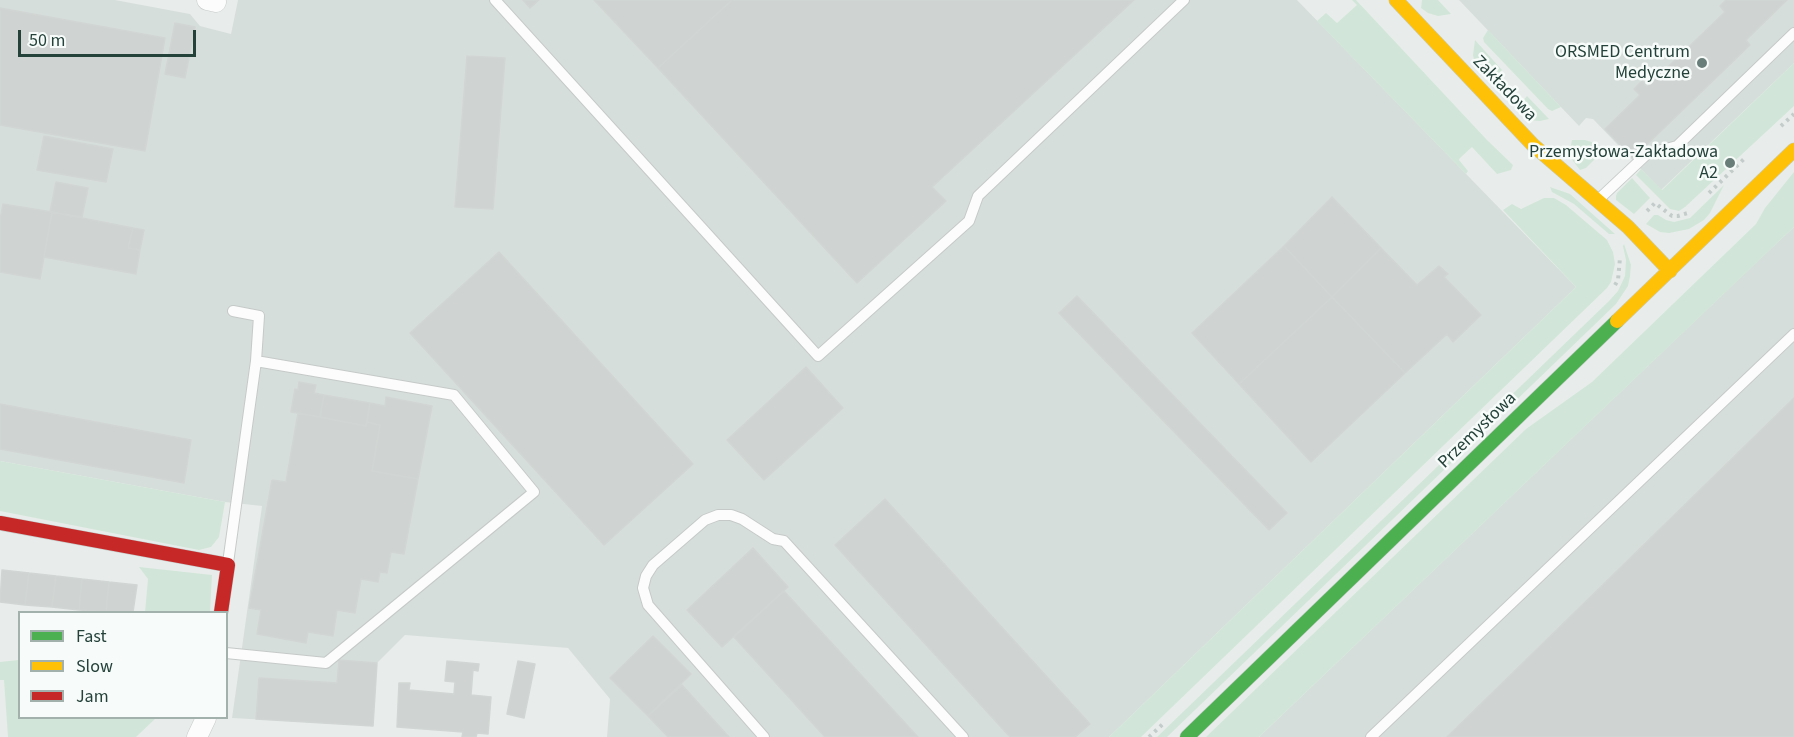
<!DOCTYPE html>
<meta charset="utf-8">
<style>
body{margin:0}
#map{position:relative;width:1794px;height:737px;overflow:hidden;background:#e8edeb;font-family:"Source Sans 3",sans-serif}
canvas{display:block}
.legend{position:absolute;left:18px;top:611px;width:210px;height:108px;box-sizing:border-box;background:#f7fbf9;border:2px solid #a3b1ad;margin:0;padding:8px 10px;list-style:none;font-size:18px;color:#24423a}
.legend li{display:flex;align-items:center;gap:12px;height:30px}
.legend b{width:30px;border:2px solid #a3b1ad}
.scale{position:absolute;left:18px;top:30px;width:178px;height:27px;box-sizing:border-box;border:3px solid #24423a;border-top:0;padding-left:8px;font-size:18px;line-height:21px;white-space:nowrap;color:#24423a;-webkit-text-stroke:4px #f7fbf9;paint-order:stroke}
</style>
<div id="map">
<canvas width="1794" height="737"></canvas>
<ul class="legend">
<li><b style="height:8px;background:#4caf50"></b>Fast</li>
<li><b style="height:8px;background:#ffc107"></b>Slow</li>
<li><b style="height:8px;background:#c62828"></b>Jam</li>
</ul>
<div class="scale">50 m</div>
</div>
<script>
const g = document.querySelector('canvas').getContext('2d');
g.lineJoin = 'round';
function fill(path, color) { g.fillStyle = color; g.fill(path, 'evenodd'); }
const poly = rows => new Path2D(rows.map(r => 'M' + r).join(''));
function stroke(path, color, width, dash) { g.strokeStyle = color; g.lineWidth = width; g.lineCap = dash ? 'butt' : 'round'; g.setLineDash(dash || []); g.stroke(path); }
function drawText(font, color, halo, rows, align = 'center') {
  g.font = font + ' "Source Sans 3",sans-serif'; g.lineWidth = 5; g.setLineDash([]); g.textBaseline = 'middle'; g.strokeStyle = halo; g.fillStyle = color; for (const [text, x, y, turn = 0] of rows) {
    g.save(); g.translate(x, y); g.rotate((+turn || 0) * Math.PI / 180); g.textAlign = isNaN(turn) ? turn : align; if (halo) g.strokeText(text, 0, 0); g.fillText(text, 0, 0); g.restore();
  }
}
const built = poly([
 [0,0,115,0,190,14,200,26,231,34,238,0,1297,0,1576,287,1109,737,607,737,610,699,568,648,405,635,377,663,373,726,232,718,262,506,225,502,0,461],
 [1459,0,1794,0,1794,63,1661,190,1593,119,1586,118,1579,126],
 [1794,227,1794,737,1259,737,1763,256]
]);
const green = poly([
 [1352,0,1356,0,1487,140,1513,165,1511,170,1497,174,1472,147,1460,158,1459,160,1468,171,1466,174,1317,21,1326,13,1337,23,1357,5],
 [1422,0,1438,0,1451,14,1438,16,1428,13,1421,8],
 [1488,30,1561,107,1552,111,1548,109,1484,42,1483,38],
 [1475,40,1502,70,1493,79,1486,79,1476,68,1473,55],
 [1794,63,1794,106,1685,207,1679,211,1670,209,1636,175,1641,169,1662,190],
 [1527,96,1549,119,1540,121,1528,120,1517,108],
 [1572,140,1585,140,1598,144,1603,151,1586,168,1580,170,1573,161,1570,150],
 [1794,172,1794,227,1259,737,1206,737,1526,429,1592,382,1756,224,1765,208],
 [1632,178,1650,198,1634,214,1616,200,1616,196,1617,193],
 [1724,185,1710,213,1704,220,1689,229,1669,233,1660,232,1646,224,1654,215,1658,215,1666,220,1674,222,1690,218],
 [1550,187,1570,194,1615,234,1609,234,1574,204,1552,192],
 [1544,198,1554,198,1566,205,1607,240,1613,252,1615,264,1611,282,1607,288,1141,737,1109,737,1576,287,1503,210,1512,204,1521,209],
 [1624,244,1631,265,1630,276,1628,286,1616,304,1167,737,1157,737,1609,301,1618,291,1625,276,1626,260,1623,246],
 [0,461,225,502,219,537,211,547,199,550,0,511],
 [139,567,212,575,210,612,145,612,148,579],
 [19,660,20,718,156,718,136,737,8,737,4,680,0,680,0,662]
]);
const building = poly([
 [523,0,539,0,530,8,523,0],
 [594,0,732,0,658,68,594,0],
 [732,0,1134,0,932,187,946,201,857,283,658,68,732,0],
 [1726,0,1787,0,1746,40,1750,45,1633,158,1605,129,1640,95,1634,89,1642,81,1647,87,1725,12,1720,6,1726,0],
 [0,8,165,38,145,151,0,125,0,8],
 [175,23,195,27,185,78,165,74,175,23],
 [467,56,505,58,493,209,455,207,467,56],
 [44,136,113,149,106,182,37,170,44,136],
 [56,182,88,188,82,217,50,212,56,182],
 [1332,197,1381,248,1332,297,1284,246,1332,197],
 [3,204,52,212,40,279,0,272,0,220,3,204],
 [52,212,133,228,128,248,140,250,136,274,44,257,52,212],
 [133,228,144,230,140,250,128,248,133,228],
 [1284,246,1332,297,1239,384,1192,333,1284,246],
 [1381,248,1417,285,1439,266,1448,274,1444,277,1481,315,1453,342,1447,334,1405,373,1332,297,1381,248],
 [499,252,693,464,604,545,410,333,499,252],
 [1077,296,1287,513,1269,530,1059,313,1077,296],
 [1332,297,1405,373,1311,462,1239,384,1332,297],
 [806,367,843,408,764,480,727,440,806,367],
 [299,382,316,385,314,393,324,395,320,417,291,412,295,389,298,390,299,382],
 [324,395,370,403,366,426,320,417,324,395],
 [386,397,432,406,418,479,372,471,380,425,367,422,370,403,385,406,386,397],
 [1794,398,1794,737,1447,737,1794,398],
 [0,404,191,440,184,483,0,449,0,404],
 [298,413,366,426,367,422,380,425,372,471,418,479,404,554,391,552,387,573,380,572,378,582,361,579,355,613,337,610,333,636,308,632,306,643,257,634,261,610,249,608,272,480,286,482,298,413],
 [885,499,1090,724,1075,737,1010,737,835,545,885,499],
 [753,548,788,587,722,647,687,610,753,548],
 [2,570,29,573,25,605,0,602,2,570],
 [29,573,56,576,52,607,25,605,29,573],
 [56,576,82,579,79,610,52,607,56,576],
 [82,579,109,582,106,612,79,610,82,579],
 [109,582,137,585,133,612,106,612,109,582],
 [784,591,918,737,825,737,734,637,784,591],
 [653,636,691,674,648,716,610,678,653,636],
 [339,660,377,663,373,726,256,719,259,678,337,683,339,660],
 [447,661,479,664,478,671,473,670,471,695,491,697,488,734,477,733,476,737,462,737,463,732,397,727,399,683,410,683,409,690,454,694,455,682,445,681,447,661],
 [518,661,535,664,524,718,507,714,518,661],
 [682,685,729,737,668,737,648,716,682,685]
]);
const path = poly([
 [1781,126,1794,114],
 [1709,193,1744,159],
 [1647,211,1655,203,1672,216,1678,216,1691,212],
 [1615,285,1618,280,1620,258],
 [1149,737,1164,723]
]);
const lane = poly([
 [495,0,818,356,969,221,978,196,1184,0],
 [1598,200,1647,154,1677,146,1794,33],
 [233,311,259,316,256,361],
 [226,653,326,663,534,492,454,395,256,361,228,563],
 [764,737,648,605,643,588,646,576,653,565,705,520,718,515,731,515,742,519,773,539,784,541,963,737],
 [1371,737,1794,334]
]);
const street = poly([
 [207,0,216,2],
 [197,737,206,718]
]);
const fast = poly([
 [1187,737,1617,321]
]);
const slow = poly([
 [1396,0,1533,145,1628,227,1670,271],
 [1617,321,1794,150]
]);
const jam = poly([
 [0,523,228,565,221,612]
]);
const markers = [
 [1702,63,6,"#697e78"],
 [1730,163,6,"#697e78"]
];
const poiNames = [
 ["ORSMED Centrum",1690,53],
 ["Medyczne",1690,74],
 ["Przemysłowa-Zakładowa",1718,153],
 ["A2",1718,174]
];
const streetNames = [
 ["Zakładowa",1504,89,46],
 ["Przemysłowa",1478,431,-44]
];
fill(built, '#d6dedb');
fill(green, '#d1e6d8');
fill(building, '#cfd4d2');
stroke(building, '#d1d6d4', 1.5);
stroke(lane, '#c5cac8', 12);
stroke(street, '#c5cac8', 21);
stroke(fast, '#c3cbc8', 15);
stroke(slow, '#c3cbc8', 15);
stroke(jam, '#c3cbc8', 15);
stroke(path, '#c3ccca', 4, [3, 4.5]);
stroke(lane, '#fcfcfc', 10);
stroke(street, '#fcfcfc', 20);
stroke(fast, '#4caf50', 14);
stroke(slow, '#ffc107', 14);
stroke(jam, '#c62828', 14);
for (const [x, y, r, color] of markers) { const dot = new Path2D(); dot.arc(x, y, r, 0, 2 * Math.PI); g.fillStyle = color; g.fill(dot); stroke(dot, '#f7fbf9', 2); }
drawText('18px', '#24423a', '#f7fbf9', poiNames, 'right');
drawText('18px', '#24423a', '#f7fbf9', streetNames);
</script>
